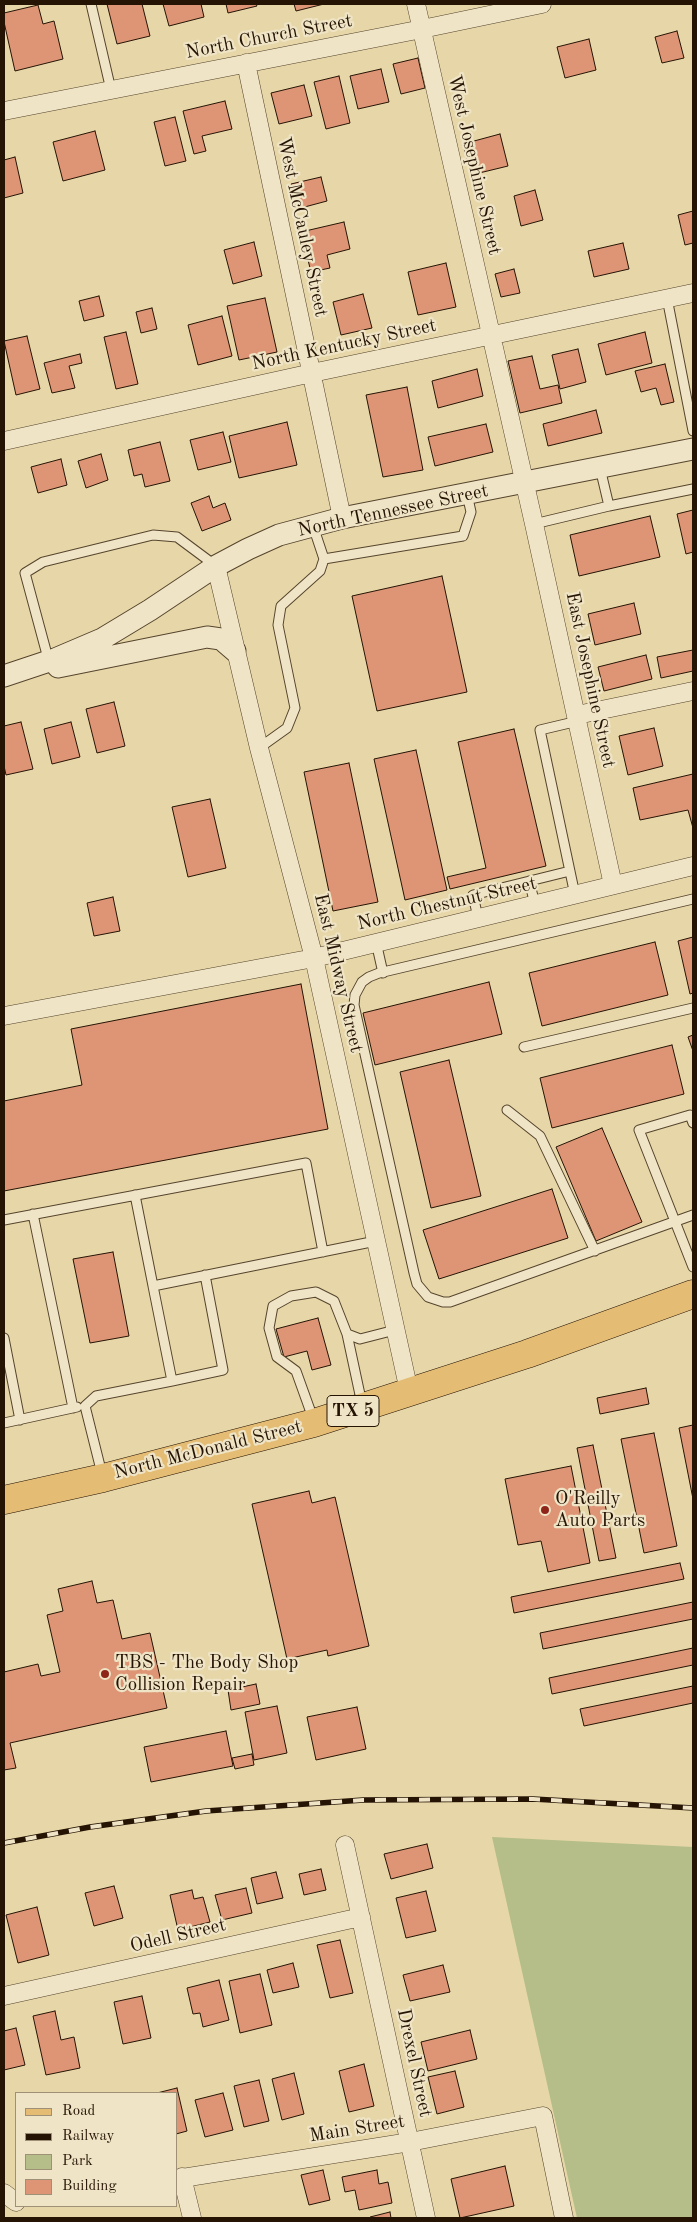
<!DOCTYPE html>
<style>
body{margin:0}
#map{position:relative;width:697px;height:2222px;overflow:hidden;background:#e7d7a8;font-family:"Old Standard TT",serif}
canvas{display:block}
.frame{position:absolute;inset:0;border:5px solid #251304;pointer-events:none}
.legend{position:absolute;left:15px;top:2092px;width:162px;height:115px;box-sizing:border-box;background:#efe5c6;border:1px solid #9e9178;margin:0;padding:6px 9px;list-style:none;font-size:15px;color:#251304}
.legend li{display:flex;align-items:center;gap:10px;height:25px}
.legend b{width:25px;border:1px solid #9e9178}
</style>
<div id="map">
<canvas width="697" height="2222"></canvas>
<div class="frame"></div>
<ul class="legend">
<li><b style="height:6px;background:#e4bc74"></b>Road</li>
<li><b style="height:6px;background:#251304"></b>Railway</li>
<li><b style="height:14px;background:#b5be88"></b>Park</li>
<li><b style="height:14px;background:#dd9576"></b>Building</li>
</ul>
</div>
<script>
const g = document.querySelector('canvas').getContext('2d');
g.lineJoin = 'round';
function fill(path, color) { g.fillStyle = color; g.fill(path, 'evenodd'); }
const poly = rows => new Path2D(rows.map(r => 'M' + r).join(''));
function stroke(path, color, width, dash) { g.strokeStyle = color; g.lineWidth = width; g.lineCap = dash ? 'butt' : 'round'; g.setLineDash(dash || []); g.stroke(path); }
function drawText(font, color, halo, rows, align = 'center') {
  g.font = font + ' "Old Standard TT",serif'; g.lineWidth = 4.5; g.setLineDash([]); g.textBaseline = 'middle'; g.strokeStyle = halo; g.fillStyle = color; for (const [text, x, y, turn = 0] of rows) {
    g.save(); g.translate(x, y); g.rotate((+turn || 0) * Math.PI / 180); g.textAlign = isNaN(turn) ? turn : align; if (halo) g.strokeText(text, 0, 0); g.fillText(text, 0, 0); g.restore();
  }
}
const green = poly([
 [492,1837,693,1847,693,2218,577,2218]
]);
const building = poly([
 [107,4,142,4,150,36,117,44,107,4],
 [163,4,201,4,204,17,169,26,163,4],
 [226,4,256,4,257,6,228,13,226,4],
 [294,4,324,4,296,11,294,4],
 [38,5,43,24,54,21,63,59,15,71,4,22,4,13,38,5],
 [677,31,684,58,662,63,655,37,677,31],
 [589,39,596,70,565,78,557,47,589,39],
 [418,58,425,88,401,94,393,64,418,58],
 [381,69,389,102,358,109,350,76,381,69],
 [339,76,350,123,326,129,314,82,339,76],
 [304,85,312,116,279,124,271,93,304,85],
 [225,101,232,129,202,136,206,151,194,154,183,111,225,101],
 [175,117,186,161,165,166,154,122,175,117],
 [95,131,105,170,63,181,53,142,95,131],
 [500,134,508,166,471,175,463,144,500,134],
 [15,157,23,193,4,198,4,160,15,157],
 [321,177,327,201,297,209,291,184,321,177],
 [535,190,543,220,521,226,514,196,535,190],
 [693,211,693,243,685,245,678,215,693,211],
 [344,222,350,249,327,255,330,268,311,272,301,232,344,222],
 [254,242,262,276,233,284,224,250,254,242],
 [623,243,629,269,594,277,588,251,623,243],
 [446,263,456,307,418,315,408,272,446,263],
 [514,269,520,293,501,297,495,274,514,269],
 [363,294,372,328,341,335,333,302,363,294],
 [99,296,104,316,84,321,79,301,99,296],
 [265,298,277,352,239,360,227,306,265,298],
 [152,308,157,329,141,333,136,312,152,308],
 [222,316,232,356,198,365,188,325,222,316],
 [126,332,138,384,116,389,104,337,126,332],
 [645,332,652,363,606,375,598,344,645,332],
 [27,336,40,389,16,395,4,341,27,336],
 [578,349,586,382,560,389,552,355,578,349],
 [80,354,82,363,69,366,75,388,52,393,44,363,80,354],
 [532,356,540,389,558,385,562,403,520,413,508,361,532,356],
 [665,364,674,402,661,405,656,388,641,392,635,371,665,364],
 [477,369,483,396,438,408,432,381,477,369],
 [407,387,423,470,383,477,366,395,407,387],
 [596,410,602,433,548,446,543,424,596,410],
 [287,422,297,465,239,478,229,436,287,422],
 [486,424,493,452,435,466,428,437,486,424],
 [223,432,231,462,198,470,190,440,223,432],
 [160,442,170,481,145,487,142,474,134,476,128,450,160,442],
 [101,454,108,480,86,488,78,461,101,454],
 [61,459,67,485,38,493,31,467,61,459],
 [209,496,213,508,225,503,231,520,202,531,191,503,209,496],
 [693,510,693,552,686,554,677,514,693,510],
 [650,516,660,557,579,576,570,535,650,516],
 [442,576,467,692,377,711,352,596,442,576],
 [634,603,641,634,595,645,588,614,634,603],
 [693,650,693,671,661,678,657,657,693,650],
 [646,655,652,679,604,691,598,667,646,655],
 [114,702,125,746,97,753,86,709,114,702],
 [21,722,33,769,6,775,4,766,4,726,21,722],
 [71,722,80,757,52,764,44,729,71,722],
 [654,728,663,766,628,775,619,736,654,728],
 [514,729,546,866,450,889,447,877,486,868,458,742,514,729],
 [416,750,447,890,405,900,374,759,416,750],
 [349,763,378,902,333,911,304,772,349,763],
 [693,774,693,828,688,810,640,820,633,788,693,774],
 [210,799,226,868,188,877,172,807,210,799],
 [113,897,120,931,94,936,87,903,113,897],
 [693,937,693,993,690,994,678,941,693,937],
 [655,942,668,995,542,1026,529,973,655,942],
 [489,982,502,1034,375,1065,363,1013,489,982],
 [301,984,328,1129,4,1191,4,1101,82,1085,71,1029,301,984],
 [693,1035,693,1051,688,1037,693,1035],
 [672,1045,684,1094,552,1128,540,1078,672,1045],
 [449,1060,481,1196,431,1208,400,1072,449,1060],
 [602,1128,642,1222,596,1241,556,1147,602,1128],
 [552,1189,568,1238,439,1279,423,1230,552,1189],
 [113,1252,129,1336,90,1343,73,1259,113,1252],
 [318,1318,331,1365,312,1370,307,1351,284,1357,276,1329,318,1318],
 [646,1388,649,1404,600,1414,597,1398,646,1388],
 [693,1425,693,1499,679,1428,693,1425],
 [654,1433,677,1546,644,1553,621,1439,654,1433],
 [593,1445,616,1558,599,1561,577,1448,593,1445],
 [571,1466,590,1563,548,1572,541,1541,518,1545,505,1479,571,1466],
 [309,1491,312,1503,335,1497,369,1646,328,1656,327,1650,287,1659,252,1504,309,1491],
 [680,1563,684,1579,514,1613,511,1597,680,1563],
 [92,1581,97,1603,113,1600,122,1639,150,1633,167,1708,10,1743,16,1768,4,1770,4,1672,38,1664,41,1676,60,1672,47,1615,63,1611,58,1589,92,1581],
 [693,1602,693,1619,543,1649,540,1633,693,1602],
 [693,1648,693,1665,552,1694,549,1678,693,1648],
 [256,1684,260,1704,231,1710,228,1690,256,1684],
 [693,1686,693,1703,584,1726,580,1709,693,1686],
 [277,1706,287,1753,254,1760,245,1712,277,1706],
 [357,1707,366,1749,316,1760,307,1717,357,1707],
 [226,1731,233,1766,151,1782,144,1747,226,1731],
 [252,1754,254,1765,235,1769,232,1758,252,1754],
 [427,1844,433,1868,391,1879,384,1854,427,1844],
 [321,1869,326,1890,304,1895,299,1874,321,1869],
 [276,1872,283,1898,257,1904,251,1878,276,1872],
 [114,1886,123,1918,94,1926,85,1893,114,1886],
 [246,1888,252,1913,222,1920,215,1895,246,1888],
 [192,1890,194,1899,203,1897,210,1922,178,1930,170,1895,192,1890],
 [426,1891,436,1931,406,1938,396,1898,426,1891],
 [37,1907,49,1955,18,1963,6,1915,37,1907],
 [340,1940,353,1993,330,1998,317,1945,340,1940],
 [293,1963,299,1987,273,1993,267,1970,293,1963],
 [443,1965,450,1992,410,2001,403,1975,443,1965],
 [260,1974,272,2025,240,2033,229,1981,260,1974],
 [219,1980,229,2020,203,2027,200,2013,193,2014,187,1988,219,1980],
 [142,1996,151,2038,123,2044,114,2002,142,1996],
 [55,2011,61,2040,74,2037,80,2068,46,2075,33,2016,55,2011],
 [16,2028,25,2065,4,2070,4,2031,16,2028],
 [470,2030,477,2059,428,2071,421,2042,470,2030],
 [364,2064,374,2106,349,2112,339,2071,364,2064],
 [455,2071,464,2107,437,2114,428,2077,455,2071],
 [294,2073,304,2114,282,2120,272,2079,294,2073],
 [259,2080,269,2121,244,2127,234,2086,259,2080],
 [177,2088,187,2131,176,2134,176,2093,157,2093,177,2088],
 [223,2093,233,2130,205,2137,195,2100,223,2093],
 [505,2166,514,2206,460,2218,451,2179,505,2166],
 [323,2170,330,2200,309,2205,301,2175,323,2170],
 [377,2170,379,2184,388,2182,392,2203,359,2210,355,2190,345,2192,342,2177,377,2170],
 [390,2212,391,2218,370,2218,370,2217,390,2212]
]);
const service = poly([
 [91,4,111,90],
 [667,298,693,431],
 [600,468,609,506,693,489],
 [534,524,609,506],
 [324,559,463,536,471,512,467,494],
 [49,662,25,573,43,562,153,535,177,537,216,566],
 [259,748,287,728,295,708,278,625,281,606,320,571,324,559,313,526],
 [529,881,535,904],
 [575,895,540,730,578,721],
 [693,899,379,973,369,977,362,982,355,995,354,1005,414,1273,417,1284,428,1297,443,1302,450,1302,693,1215],
 [478,918,473,895,570,871],
 [376,942,383,973],
 [524,1047,693,1008],
 [507,1110,540,1136,595,1251],
 [693,1123,690,1115,639,1130,693,1267],
 [135,1195,153,1286],
 [33,1214,73,1408],
 [4,1220,306,1163,323,1252],
 [347,1334,362,1404],
 [4,1338,20,1420],
 [172,1381,223,1370,205,1275],
 [314,1421,296,1371,277,1357,269,1328,273,1306,291,1296,316,1292,334,1301,347,1334,360,1339,395,1330],
 [4,1423,77,1407],
 [102,1474,85,1406,96,1396,172,1381,153,1286,376,1241]
]);
const minor = poly([
 [416,4,534,524,613,885],
 [246,63,342,518],
 [4,111,422,29,542,4],
 [4,441,312,373,693,293],
 [216,566,259,748,314,958,409,1391],
 [577,715,693,691],
 [4,1016,314,958,693,866],
 [345,1845,426,2218],
 [4,1996,361,1917],
 [182,2177,192,2218],
 [176,2179,410,2142,543,2116,564,2218],
 [4,2193,16,2202]
]);
const tertiary = poly([
 [58,667,207,637,221,639,235,651],
 [4,676,55,659,102,639,150,610,216,566,248,549,279,535,342,518,693,449]
]);
const primary = poly([
 [4,1500,103,1478,314,1423,527,1354,693,1294]
]);
const rail = poly([
 [4,1843,90,1827,206,1811,363,1800,533,1799,693,1808]
]);
const markers = [
 [545,1510,5,"#8f2418"],
 [105,1674,5,"#8f2418"]
];
const shields = [
 [353,1411,52]
];
const shieldNames = [
 ["TX 5",353,1411]
];
const streetNames = [
 ["North Church Street",269,37,-11],
 ["West Josephine Street",474,165,77],
 ["West McCauley Street",302,227,78],
 ["North Kentucky Street",344,345,-12],
 ["North Tennessee Street",393,511,-12],
 ["East Josephine Street",590,680,78],
 ["North Chestnut Street",447,904,-13],
 ["East Midway Street",338,973,77],
 ["North McDonald Street",208,1450,-14],
 ["Odell Street",178,1936,-13],
 ["Drexel Street",414,2063,78],
 ["Main Street",357,2129,-9]
];
const poiNames = [
 ["O'Reilly",555,1499],
 ["Auto Parts",555,1521],
 ["TBS - The Body Shop",115,1663],
 ["Collision Repair",115,1685]
];
fill(green, '#b5be88');
fill(building, '#dd9576');
stroke(building, '#251304', 1);
stroke(service, '#56442d', 11);
stroke(minor, '#56442d', 19);
stroke(tertiary, '#56442d', 23);
stroke(primary, '#251304', 29);
stroke(service, '#efe5c6', 9);
stroke(minor, '#efe5c6', 18);
stroke(tertiary, '#efe5c6', 21);
stroke(primary, '#e4bc74', 28);
stroke(rail, '#251304', 5.5);
stroke(rail, '#efe5c6', 4, [11]);
for (const [x, y, r, color] of markers) { const dot = new Path2D(); dot.arc(x, y, r, 0, 2 * Math.PI); g.fillStyle = color; g.fill(dot); stroke(dot, '#efe5c6', 2); }
for (const [x, y, w] of shields) { const box = new Path2D(); box.roundRect(x - w / 2, y - 15.5, w, 31, 4); g.fillStyle = '#efe5c6'; g.fill(box); stroke(box, '#251304', 1); }
drawText('bold 18px', '#251304', null, shieldNames);
drawText('19px', '#251304', '#efe5c6', streetNames);
drawText('19px', '#251304', '#efe5c6', poiNames, 'left');
</script>
